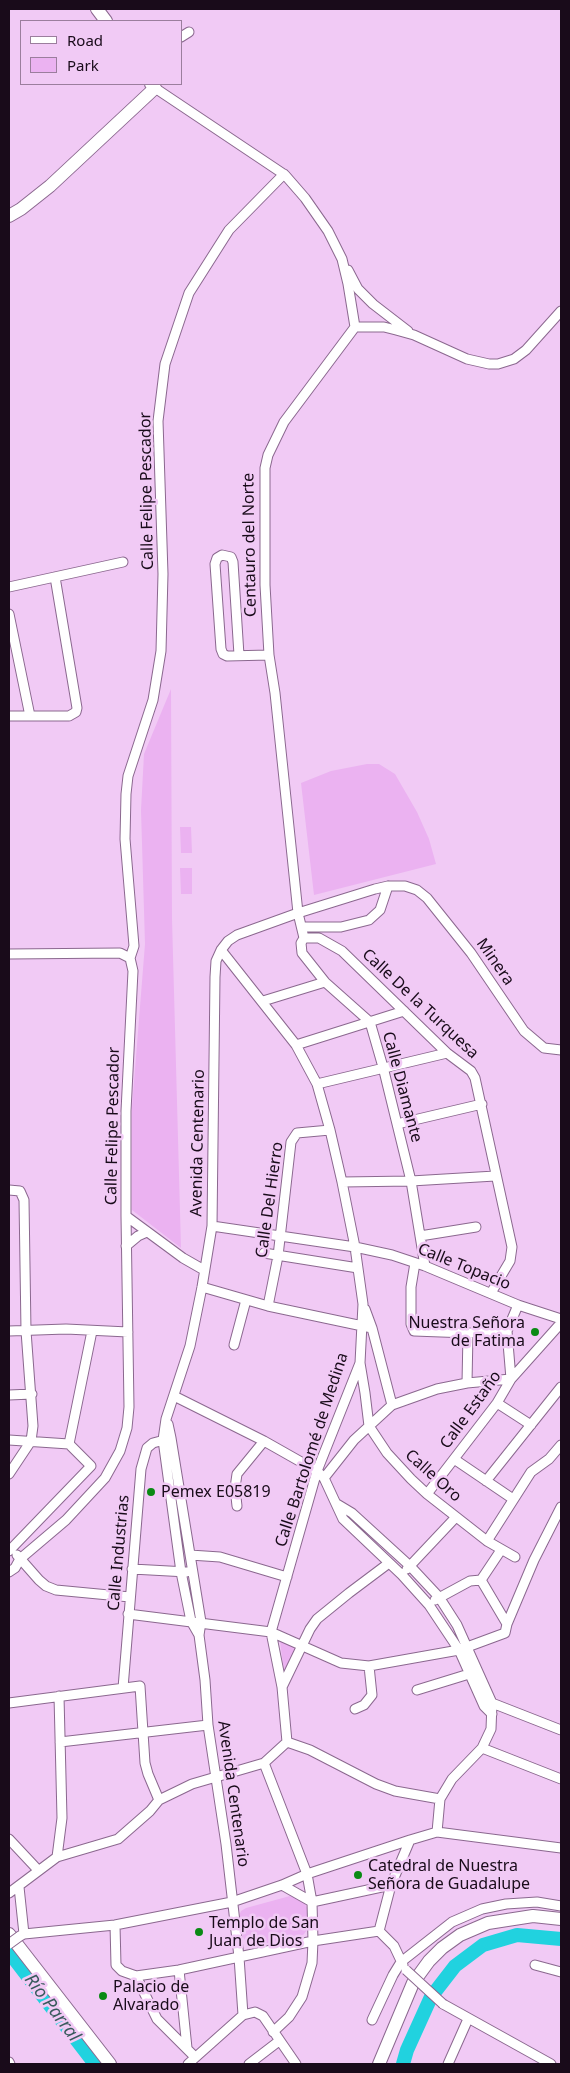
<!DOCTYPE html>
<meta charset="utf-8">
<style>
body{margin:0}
#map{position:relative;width:570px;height:2073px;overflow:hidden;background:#f1caf5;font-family:"Noto Sans",sans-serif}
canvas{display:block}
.frame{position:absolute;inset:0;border:10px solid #190b1a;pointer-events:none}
.legend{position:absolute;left:20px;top:20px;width:162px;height:65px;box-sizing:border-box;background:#f1caf5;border:1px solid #9b7e9d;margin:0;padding:6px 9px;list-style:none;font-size:15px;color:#190b1a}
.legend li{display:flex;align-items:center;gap:10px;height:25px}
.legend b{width:25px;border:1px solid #9b7e9d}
</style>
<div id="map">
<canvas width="570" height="2073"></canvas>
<div class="frame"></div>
<ul class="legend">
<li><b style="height:6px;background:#fff"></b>Road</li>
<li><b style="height:14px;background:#ebb2f1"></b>Park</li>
</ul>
</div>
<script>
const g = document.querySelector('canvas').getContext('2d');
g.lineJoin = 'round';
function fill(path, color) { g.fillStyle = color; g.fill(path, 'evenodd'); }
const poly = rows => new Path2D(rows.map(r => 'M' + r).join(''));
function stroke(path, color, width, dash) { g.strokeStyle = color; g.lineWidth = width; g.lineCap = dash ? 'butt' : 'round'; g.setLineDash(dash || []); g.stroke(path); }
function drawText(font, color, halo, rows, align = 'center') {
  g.font = font + ' "Noto Sans",sans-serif'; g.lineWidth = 5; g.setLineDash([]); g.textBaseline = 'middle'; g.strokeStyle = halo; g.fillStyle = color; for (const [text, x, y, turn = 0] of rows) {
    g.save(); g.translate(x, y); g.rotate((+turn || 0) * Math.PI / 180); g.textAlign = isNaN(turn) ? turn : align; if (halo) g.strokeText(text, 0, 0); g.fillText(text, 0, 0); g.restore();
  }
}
const green = poly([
 [171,689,172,919,181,1248,132,1210,132,1107,145,944,141,810,144,754],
 [367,764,379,764,395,774,417,812,429,839,436,864,314,895,301,783,331,771],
 [180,827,191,827,192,853,181,853],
 [180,868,192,868,192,894,181,894],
 [280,1641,299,1649,284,1672],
 [290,1896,301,1898,308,1909,309,1927,304,1934,301,1937,256,1945,248,1944,244,1939,239,1926,239,1916,241,1911,246,1908]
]);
const river = poly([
 [9,1952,95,2064],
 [403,2064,407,2050,431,1997,455,1966,483,1945,517,1935,561,1939]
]);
const street = poly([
 [181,37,189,32],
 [155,88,285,175,305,198,328,231,342,259,348,284,355,327,284,422,268,455,265,468,265,585,269,655,275,693,298,913,304,938,301,943,302,953,325,982,370,1022,383,1067,411,1181,425,1266],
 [348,270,358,289,373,304,408,331],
 [355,327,384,327,396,330,414,335,467,359,489,364,498,364,514,359,526,350,561,311],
 [9,587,123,562],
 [9,614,30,716],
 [239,655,233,562,231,557,222,555,217,558,215,564,221,649,223,654,227,656,269,655],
 [9,716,69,716,76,712,77,708,55,577],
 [302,927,341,927,369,920,380,910,388,886],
 [304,938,319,938,342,951,447,1053,471,1071,475,1078,512,1247,510,1261,491,1293],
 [221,950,296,1045,317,1084,330,1130,342,1182,355,1247,363,1304,360,1363,317,1471,271,1632,282,1687,287,1742],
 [9,954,120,953,130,958,133,971,126,1111,126,1216,183,1258,204,1270],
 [130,958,134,946,125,839,126,794,128,776,153,700,161,651,163,574,158,421,165,364,189,293,229,230,284,174],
 [263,1001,325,982],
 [296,1045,404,1011],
 [317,1084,447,1053],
 [397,1124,482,1104],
 [342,1182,411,1181,495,1176],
 [9,1190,20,1191,24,1200,26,1331,33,1426,31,1441,9,1474],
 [212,1226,355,1247,392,1255,425,1266,518,1305,561,1319],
 [420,1236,476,1227],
 [126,1246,138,1236,147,1232],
 [264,1253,358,1268],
 [415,1263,411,1287,411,1324,414,1331,468,1333,507,1331],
 [202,1287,268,1306,372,1328],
 [268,1306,278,1256,291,1142,297,1133,330,1130],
 [365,1309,372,1328,392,1405],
 [9,1331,66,1329,128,1332],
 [234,1345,246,1300],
 [360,1363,365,1393,369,1426,387,1453,411,1479,427,1494,487,1541,515,1557],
 [511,1379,507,1331,518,1305],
 [467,1383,468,1333],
 [9,1395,32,1394],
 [174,1396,264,1441,317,1471,324,1478,343,1519,402,1575,429,1605,459,1650,484,1706,492,1714],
 [497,1403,531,1425],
 [168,1424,171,1438,201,1622,199,1635,205,1680,208,1725,226,1844,239,1957,243,2015],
 [9,1440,69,1444,91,1466,9,1551],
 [69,1444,92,1331],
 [454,1459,513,1499],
 [324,1478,354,1440,392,1405,437,1389,467,1383,511,1379],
 [486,1481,561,1387],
 [427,1494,497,1403,511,1379,561,1323],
 [337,1504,352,1513,410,1566,439,1597,457,1625,492,1703,491,1729,482,1748,452,1779,440,1799,437,1832],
 [237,1506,235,1488,237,1474,264,1441],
 [487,1541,531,1472,549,1459,561,1445],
 [17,1555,39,1580,46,1586,56,1590,130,1597],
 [190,1555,220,1557,287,1577],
 [132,1569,187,1572],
 [407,1569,456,1517],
 [9,1572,15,1568,20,1559,66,1520,105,1478,120,1451,127,1428,129,1407,126,1216],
 [435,1600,470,1581,481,1580,501,1550],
 [128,1614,271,1632,341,1663,369,1666,459,1650,505,1633,507,1624,481,1580],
 [507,1624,534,1560,561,1507],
 [199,1635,191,1621,181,1572,163,1440,166,1419,190,1346,202,1287,212,1226,215,977,216,961,221,950,228,941,237,935,298,913,375,889,388,886,405,886,417,890,427,898,471,953,524,1031,544,1048,561,1050],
 [282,1687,310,1629,317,1619,349,1593,389,1563],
 [123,1688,141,1469,147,1448,153,1443,168,1439],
 [417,1690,469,1674],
 [9,1703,140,1686,145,1763,148,1774,159,1800],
 [489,1704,492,1703,561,1730],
 [355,1709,364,1705,372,1695,369,1666],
 [60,1742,208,1725],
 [287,1742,310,1750,376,1784,395,1791,440,1799],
 [482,1748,561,1779],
 [264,1763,307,1874,312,1902,313,1941,312,1963,302,1997,289,2017,273,2032],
 [9,1839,38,1870],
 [57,1857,62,1818,59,1696],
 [282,1885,312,1902,391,1885],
 [19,1887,24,1934],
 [9,1893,57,1857,118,1839,150,1811,159,1800,192,1784,264,1763,287,1742],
 [115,1925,116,1965,122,1971,136,1976,179,1970,313,1941,379,1931],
 [379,1931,391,1885,410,1840],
 [379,1931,394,1946,403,1965],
 [20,1936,24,1934,115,1925,232,1902,282,1885,307,1874,410,1840,437,1832,561,1848],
 [535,1965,561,1972],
 [179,1970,187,2048],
 [136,1976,157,2019,195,2057],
 [443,2004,551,2064],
 [372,2020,393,1975,401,1962,452,1922,482,1909,506,1904,537,1902,561,1906],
 [9,2062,10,2064],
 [188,2064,243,2015,255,2012,263,2016,296,2064],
 [249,2064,279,2041],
 [448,2064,468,2019]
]);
const secondary = poly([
 [97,9,106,21],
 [9,216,21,209,50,186,155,88,151,84],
 [9,1934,110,2064],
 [379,2064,413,1983,429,1961,442,1948,460,1935,488,1923,533,1916,561,1919]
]);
const streetBridge = poly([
 [9,1944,20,1936],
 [406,1970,443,2004]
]);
const markers = [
 [535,1332,5,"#0a8a14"],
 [151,1492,5,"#0a8a14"],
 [358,1875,5,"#0a8a14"],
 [199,1932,5,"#0a8a14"],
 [103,1996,5,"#0a8a14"]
];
const streetNames = [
 ["Calle Felipe Pescador",147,491,-91],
 ["Centauro del Norte",250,545,-91],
 ["Minera",495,962,55],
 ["Calle De la Turquesa",420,1004,43],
 ["Calle Diamante",402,1087,75],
 ["Calle Felipe Pescador",113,1126,-89],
 ["Avenida Centenario",198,1143,-89],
 ["Calle Del Hierro",270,1200,-82],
 ["Calle Topacio",464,1267,22],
 ["Calle Estaño",471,1410,-54],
 ["Calle Bartolomé de Medina",312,1450,-72],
 ["Calle Oro",433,1476,42],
 ["Calle Industrias",119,1553,-85],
 ["Avenida Centenario",233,1794,82]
];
const poiNames = [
 ["Nuestra Señora",525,1323,"right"],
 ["de Fatima",525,1341,"right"],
 ["Pemex E05819",161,1492],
 ["Catedral de Nuestra",368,1866],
 ["Señora de Guadalupe",368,1884],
 ["Templo de San",209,1923],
 ["Juan de Dios",209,1941],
 ["Palacio de",113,1987],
 ["Alvarado",113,2005]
];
const waterNames = [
 ["Río Parral",52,2008,53]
];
fill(green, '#ebb2f1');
stroke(river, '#21d2df', 14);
stroke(street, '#8b688f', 11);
stroke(secondary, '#8b688f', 14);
stroke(street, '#fff', 9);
stroke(secondary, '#fff', 12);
stroke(streetBridge, '#8b688f', 11, []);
stroke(streetBridge, '#fff', 9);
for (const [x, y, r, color] of markers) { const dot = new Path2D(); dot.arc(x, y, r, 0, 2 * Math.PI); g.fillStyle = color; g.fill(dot); stroke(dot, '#f1caf5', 2); }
drawText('16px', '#190b1a', '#f1caf5', streetNames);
drawText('16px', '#190b1a', '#f1caf5', poiNames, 'left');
drawText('italic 18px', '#395a5d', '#f1caf5', waterNames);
</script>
